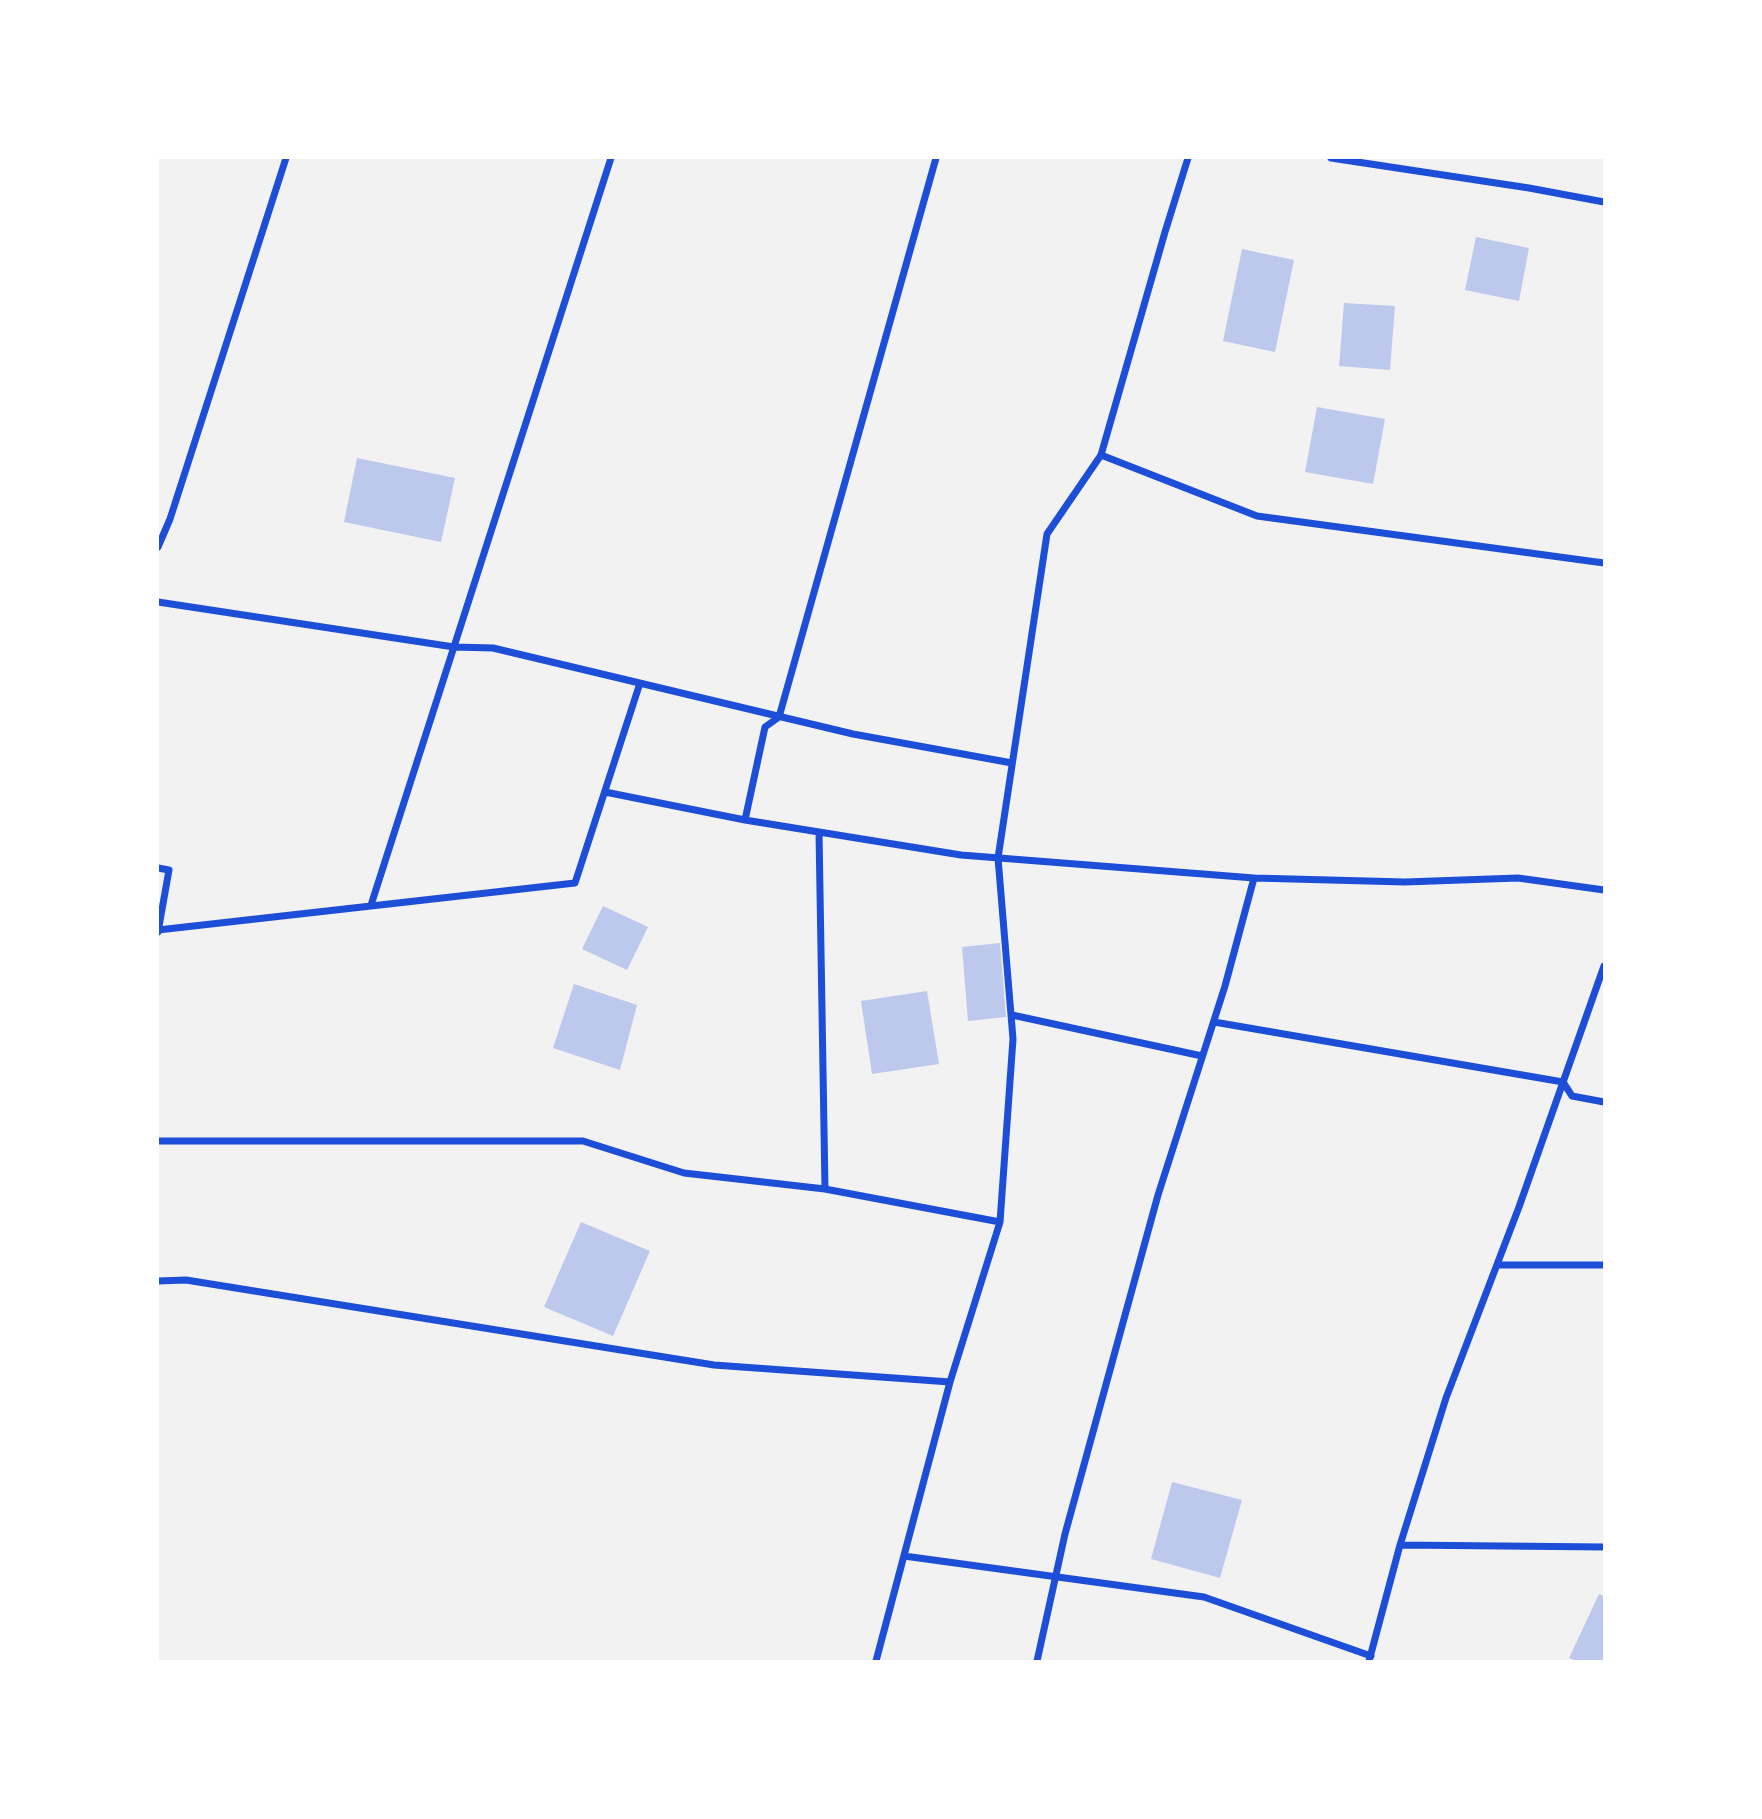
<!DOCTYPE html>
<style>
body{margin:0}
#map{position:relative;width:1762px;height:1819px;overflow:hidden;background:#f2f2f2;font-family:Overpass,sans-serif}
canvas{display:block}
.frame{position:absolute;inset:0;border:159px solid #fff;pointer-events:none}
</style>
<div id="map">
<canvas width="1762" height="1819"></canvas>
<div class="frame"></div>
</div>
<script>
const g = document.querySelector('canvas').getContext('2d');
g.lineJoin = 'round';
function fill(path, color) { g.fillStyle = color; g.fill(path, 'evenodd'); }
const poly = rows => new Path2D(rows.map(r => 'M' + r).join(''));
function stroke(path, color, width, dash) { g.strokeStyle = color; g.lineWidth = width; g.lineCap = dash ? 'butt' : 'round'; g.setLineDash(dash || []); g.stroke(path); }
const building = poly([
 [1476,237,1529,248,1519,301,1465,290],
 [1242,249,1294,260,1275,352,1223,341],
 [1344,303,1395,306,1390,370,1339,366],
 [1317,407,1385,419,1373,484,1305,472],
 [357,458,455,478,441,542,344,522],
 [603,906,648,927,627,970,582,949],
 [1000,943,1006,1017,968,1021,962,947],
 [574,984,637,1005,620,1070,553,1048],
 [927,991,939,1064,872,1074,861,1001],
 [581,1222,650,1251,613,1336,544,1307],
 [1172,1482,1242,1500,1220,1578,1151,1559],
 [1599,1594,1604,1596,1604,1661,1577,1661,1569,1658]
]);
const minor = poly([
 [1331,158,1529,188,1604,202],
 [1101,455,1257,516,1604,563],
 [158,547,170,519,286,158],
 [158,602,454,647,493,648,853,734,1012,763],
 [605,792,745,820,961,855,1254,878,1405,882,1518,878,1604,890],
 [745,820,765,727,779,717,936,158],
 [819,832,825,1189],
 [158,868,169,870,158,932],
 [371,905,611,158],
 [158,930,575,883,640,683],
 [1012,1015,1202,1056],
 [1214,1022,1563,1082,1572,1096,1604,1102],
 [158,1141,583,1141,684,1173,825,1189,1000,1222],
 [1497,1265,1604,1265],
 [158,1281,186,1280,714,1365,950,1382],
 [1400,1545,1604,1547],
 [904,1556,1204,1597,1371,1656],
 [876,1661,950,1382,1000,1222,1013,1039,998,858,1047,534,1101,455,1165,232,1188,158],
 [1037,1661,1065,1534,1158,1195,1225,986,1254,878],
 [1369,1661,1400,1545,1446,1398,1519,1207,1604,966]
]);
fill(building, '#bdc9ec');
stroke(minor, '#1d4ed8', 7);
</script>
